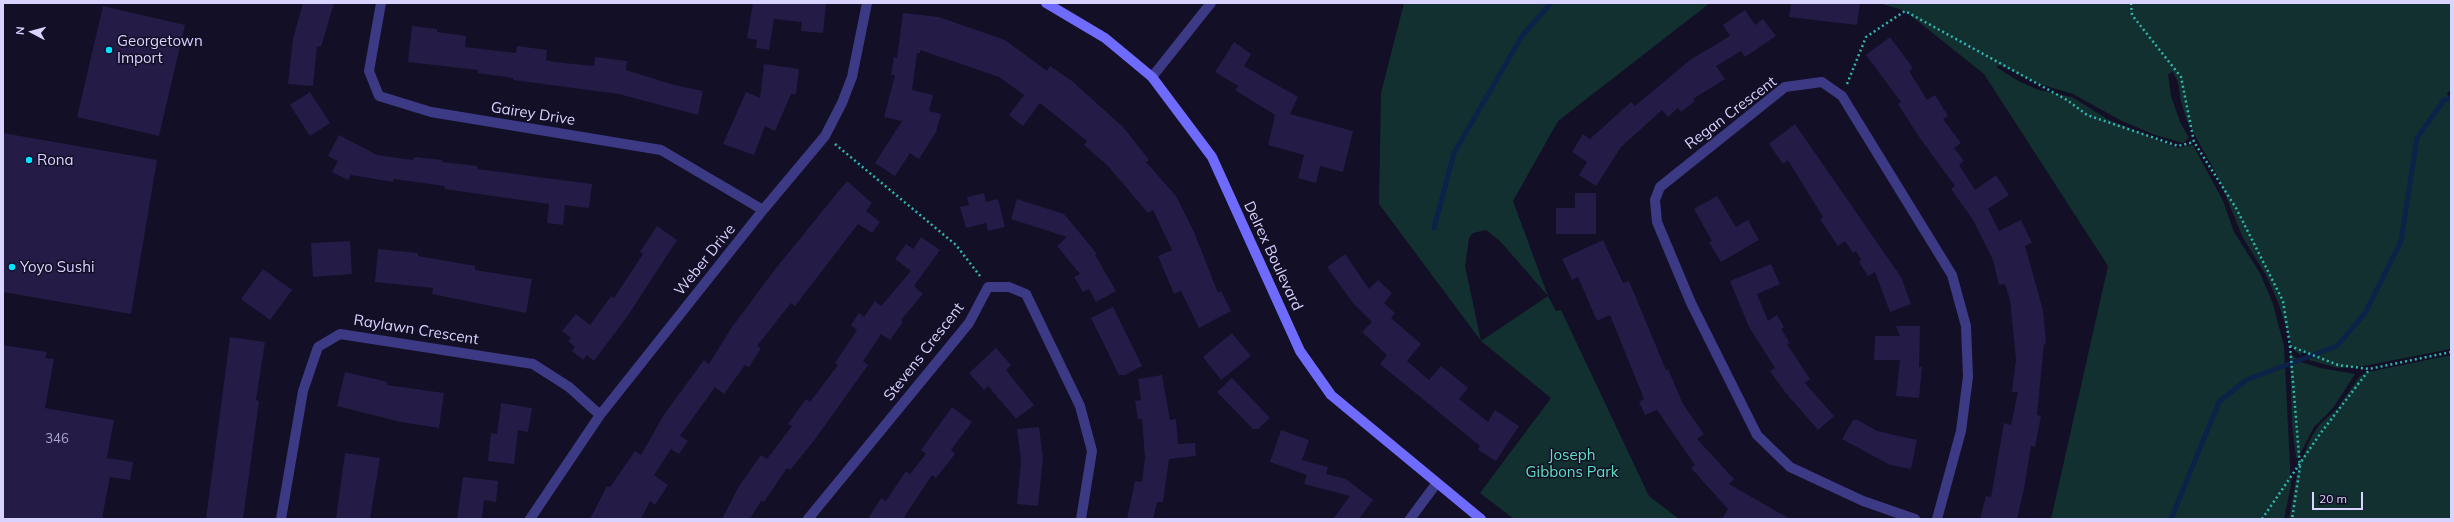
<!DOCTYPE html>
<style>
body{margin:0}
#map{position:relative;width:2454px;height:522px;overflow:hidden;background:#130f26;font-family:Mulish,sans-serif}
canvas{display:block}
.frame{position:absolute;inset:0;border:4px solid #d9d4ff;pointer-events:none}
.north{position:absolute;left:12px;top:12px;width:40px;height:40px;-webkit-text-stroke:3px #130f26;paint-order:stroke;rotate:276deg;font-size:11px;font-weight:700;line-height:16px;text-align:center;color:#d9d4ff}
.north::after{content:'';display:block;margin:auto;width:14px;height:18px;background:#d9d4ff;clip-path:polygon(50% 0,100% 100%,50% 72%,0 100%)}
.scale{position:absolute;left:2312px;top:492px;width:51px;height:18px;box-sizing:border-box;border:2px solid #d9d4ff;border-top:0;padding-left:5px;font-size:12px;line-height:14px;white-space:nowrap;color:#d9d4ff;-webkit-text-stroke:3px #130f26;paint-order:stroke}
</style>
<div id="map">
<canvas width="2454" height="522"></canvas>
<div class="frame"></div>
<div class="north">N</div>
<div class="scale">20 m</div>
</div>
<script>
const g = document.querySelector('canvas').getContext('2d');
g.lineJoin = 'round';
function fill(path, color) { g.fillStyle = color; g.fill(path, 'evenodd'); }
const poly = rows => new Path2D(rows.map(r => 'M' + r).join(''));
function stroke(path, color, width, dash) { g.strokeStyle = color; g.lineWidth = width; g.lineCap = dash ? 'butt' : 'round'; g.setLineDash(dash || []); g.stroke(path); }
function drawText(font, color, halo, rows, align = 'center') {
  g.font = font + ' Mulish,sans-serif'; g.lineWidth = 3; g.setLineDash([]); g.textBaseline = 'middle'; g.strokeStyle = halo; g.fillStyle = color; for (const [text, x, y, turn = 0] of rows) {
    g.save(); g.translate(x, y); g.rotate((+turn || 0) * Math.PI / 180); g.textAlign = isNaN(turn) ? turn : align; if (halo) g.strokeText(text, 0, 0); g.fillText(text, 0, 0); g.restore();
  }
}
const green = poly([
 [1404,3,1710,3,1558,121,1513,201,1548,296,1556,311,1561,310,1649,496,1679,519,1514,519,1480,493,1551,398,1481,341,1379,204,1381,93],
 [1486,230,1500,241,1548,296,1481,341,1465,266,1469,238,1473,233],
 [1880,3,2451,3,2451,90,2447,93,2451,103,2451,349,2363,366,2338,368,2309,360,2310,356,2303,352,2300,355,2293,349,2278,302,2266,275,2243,238,2218,177,2187,121,2181,102,2178,82,2173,72,2168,74,2171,96,2180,122,2189,138,2183,143,2155,135,2122,121,2073,94,2036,83,2000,65,1996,67,2020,82,2039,90,2072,97,2109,120,2178,148,2193,145,2223,201,2234,232,2260,273,2273,304,2284,346,2291,485,2284,519,2051,519,2108,266,1984,74,1905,11],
 [2290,353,2301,362,2320,368,2355,374,2333,408,2314,427,2298,458,2296,458,2292,424],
 [2451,355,2451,519,2289,519,2298,468,2312,436,2320,424,2337,409,2360,376,2368,372]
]);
const stream = poly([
 [1434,228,1454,153,1522,36,1551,3],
 [2171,519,2219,402,2246,380,2337,346,2365,313,2401,241,2417,138,2444,100,2451,98]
]);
const building = poly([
 [303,3,334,3,321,47,317,46,313,86,288,84,293,39],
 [753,3,826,3,823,33,801,31,802,22,774,19,769,50,756,48,757,40,747,38],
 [1791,3,1860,3,1857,25,1789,17],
 [103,6,185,25,159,136,77,117],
 [1745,10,1755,25,1763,19,1776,36,1745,57,1741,51,1716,66,1725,79,1693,99,1695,101,1681,112,1678,108,1668,117,1662,110,1621,147,1596,186,1579,175,1587,162,1572,152,1583,134,1590,139,1631,102,1635,106,1690,60,1730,36,1723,25],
 [903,13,939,17,1005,40,1047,71,1050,66,1072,81,1124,128,1149,160,1146,162,1176,196,1194,232,1218,293,1221,291,1231,311,1199,328,1181,291,1174,294,1158,256,1172,250,1153,210,1148,213,1108,166,1084,145,1087,141,1040,103,1023,126,1009,115,1024,95,999,77,920,50,920,53,917,53,912,90,933,95,929,111,941,114,936,132,919,159,910,153,895,176,875,163,902,121,884,117,895,75,891,75,894,57,897,58],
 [412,26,437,29,437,32,466,36,465,47,516,53,517,46,547,50,546,60,554,62,594,66,595,57,627,61,626,70,674,85,703,91,698,115,619,94,513,80,513,78,478,73,478,70,408,62],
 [1890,37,1913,68,1909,71,1927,100,1935,95,1948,116,1943,119,1961,143,1954,148,1964,161,1959,165,1975,190,1996,175,2009,195,1988,209,1999,231,2021,220,2032,243,2025,246,2043,310,2046,343,2044,344,2037,415,2041,416,2035,447,2031,446,2024,489,2017,519,1980,519,1986,496,1991,497,2004,423,2011,425,2018,392,2012,392,2016,359,2010,300,2005,284,1999,285,1993,260,1973,220,1951,189,1955,186,1917,134,1898,104,1901,102,1866,55],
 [1234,42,1251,54,1244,66,1298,97,1290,114,1353,131,1343,172,1320,166,1316,183,1298,178,1304,155,1268,145,1275,115,1235,90,1238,86,1215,72],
 [764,64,799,69,796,94,791,94,775,131,765,126,754,155,723,144,746,92,760,98],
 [310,92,330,123,310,136,290,105],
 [1795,124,1901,277,1911,304,1890,312,1875,272,1868,276,1859,262,1861,260,1856,251,1853,253,1845,241,1838,246,1820,219,1823,217,1788,160,1783,164,1769,144],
 [3,133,157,160,131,314,3,292],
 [339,135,377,155,413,160,414,157,442,160,442,162,477,166,477,169,592,184,589,208,565,205,563,225,547,223,549,204,444,189,445,186,394,179,393,182,351,175,348,180,332,172,338,161,328,156],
 [847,181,872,203,866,211,880,222,872,233,858,224,795,306,791,303,757,346,761,348,749,367,745,365,724,394,715,387,680,436,688,441,679,454,671,449,654,475,668,485,655,505,650,501,641,519,590,519,607,486,610,487,635,451,641,455,663,416,704,360,709,364,732,327,776,268],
 [984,193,986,202,998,199,1005,227,988,231,986,223,966,228,960,207,969,205,967,197],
 [1575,193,1596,193,1596,234,1556,234,1556,208,1575,208],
 [1717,196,1736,227,1748,220,1759,240,1721,262,1709,242,1712,241,1694,209],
 [1017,199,1064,214,1097,254,1095,255,1116,291,1096,302,1089,289,1083,292,1074,277,1080,274,1057,246,1067,237,1011,219],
 [657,226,677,240,629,314,594,361,587,355,583,360,572,351,575,347,568,341,571,338,562,331,576,314,590,325,611,296,614,298,643,254,640,252],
 [921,237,940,250,914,286,923,294,901,320,903,322,890,340,881,334,863,361,868,365,861,375,813,442,790,470,787,468,764,502,761,501,750,519,722,519,739,486,761,455,767,459,792,426,788,424,806,399,810,402,838,365,835,363,857,330,851,325,859,313,864,317,875,301,881,306,911,271,895,259,906,244,913,249],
 [1603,240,1623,283,1629,281,1666,370,1668,369,1683,404,1704,434,1697,439,1734,479,1729,484,1790,519,1722,519,1728,509,1691,468,1695,465,1657,410,1645,415,1639,402,1644,399,1610,315,1597,321,1578,277,1572,280,1562,259],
 [350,241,352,274,313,277,311,243],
 [378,249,418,253,418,256,475,266,475,270,532,279,526,313,432,294,433,288,375,282],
 [1345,254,1369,289,1378,280,1392,293,1384,303,1395,313,1391,318,1421,344,1407,361,1429,380,1441,366,1468,388,1459,399,1488,422,1495,410,1519,426,1496,461,1478,450,1480,446,1380,364,1387,355,1362,332,1372,322,1353,303,1327,267],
 [1771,264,1780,284,1757,294,1768,321,1777,315,1784,327,1781,329,1790,343,1787,344,1810,379,1805,383,1834,416,1818,430,1785,392,1770,371,1775,368,1749,327,1730,281],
 [263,269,292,290,270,320,241,299],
 [1113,307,1142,366,1125,375,1119,375,1091,318],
 [1896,326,1920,326,1919,367,1922,367,1919,398,1896,396,1900,360,1874,360,1875,336,1900,336],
 [1232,333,1251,356,1221,380,1203,357],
 [230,337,265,342,256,400,259,401,254,438,243,519,206,519],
 [3,345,47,352,45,358,54,359,45,408,114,420,107,458,133,462,130,480,110,477,102,519,3,519],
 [996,348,1011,365,1006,370,1034,405,1016,419,988,386,984,390,969,373],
 [345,372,388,382,387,385,444,393,439,428,401,422,337,406],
 [1162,375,1170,420,1176,419,1178,444,1195,443,1196,456,1169,459,1163,502,1157,502,1153,519,1127,519,1135,481,1142,482,1145,458,1142,419,1138,419,1135,401,1141,400,1138,379],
 [1232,378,1270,418,1258,429,1253,429,1217,392],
 [501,403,532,408,528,432,518,430,514,464,488,461,491,433,497,434],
 [952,407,972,422,951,450,955,454,936,478,932,475,903,519,868,519,881,498,886,501,906,471,910,474,926,454,921,450],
 [1853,420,1858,420,1877,431,1917,440,1911,469,1890,465,1842,439],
 [1039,427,1043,458,1038,506,1017,504,1021,461,1017,429],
 [1281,430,1309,440,1302,460,1328,467,1326,474,1346,479,1376,502,1372,501,1359,519,1333,519,1350,496,1304,484,1307,475,1270,462],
 [345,453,380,458,370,519,336,519],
 [463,477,498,481,496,502,484,500,482,519,457,519]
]);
const path = poly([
 [2131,3,2132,15,2181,77,2194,142,2236,208,2283,301,2290,346,2338,365,2369,369,2451,352],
 [1847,84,1866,37,1905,11,2067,100,2087,115,2178,146,2194,142],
 [835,144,956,245,980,276],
 [2290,346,2300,467,2292,519],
 [2262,519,2320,434,2369,370]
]);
const street = poly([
 [381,3,369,71,379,96,431,112,661,150,763,210],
 [1152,77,1211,3],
 [281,519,303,391,318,347,340,334,533,364,569,387,600,415],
 [530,519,600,415,763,210,825,136,842,103,852,77,867,3],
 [808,519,969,323,988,287,1009,287,1026,294,1080,406,1092,451,1081,519],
 [1410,519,1436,484],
 [1915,519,1863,501,1790,467,1757,435,1691,303,1657,222,1655,200,1660,187,1785,87,1822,82,1842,96,1952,275,1966,326,1968,377,1961,431,1937,519]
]);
const secondary = poly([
 [1046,3,1105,38,1152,77,1212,157,1300,351,1331,395,1481,519]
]);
const markers = [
 [109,50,4,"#00e5ff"],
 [29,160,4,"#00e5ff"],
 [12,267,4,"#00e5ff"]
];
const numberNames = [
 ["346",57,439]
];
const poiNames = [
 ["Georgetown",117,41],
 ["Import",117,58],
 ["Rona",37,160],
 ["Yoyo Sushi",20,267]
];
const streetNames = [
 ["Regan Crescent",1731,113,-37],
 ["Gairey Drive",533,114,9],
 ["Delrex Boulevard",1273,256,65],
 ["Weber Drive",705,260,-51],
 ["Raylawn Crescent",416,330,9],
 ["Stevens Crescent",924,352,-52]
];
const parkNames = [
 ["Joseph",1572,455],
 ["Gibbons Park",1572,472]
];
fill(green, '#12302f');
stroke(stream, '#0c2248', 5);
fill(building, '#241b47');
stroke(path, '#2fb8b0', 2.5, [2, 3]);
stroke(street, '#3d3a85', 10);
stroke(secondary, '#6f6bff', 10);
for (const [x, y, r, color] of markers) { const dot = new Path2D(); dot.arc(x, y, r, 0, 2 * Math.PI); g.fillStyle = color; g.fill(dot); stroke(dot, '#130f26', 1.5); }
drawText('13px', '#aca6d1', null, numberNames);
drawText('15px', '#d9d4ff', '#130f26', poiNames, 'left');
drawText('15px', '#d9d4ff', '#130f26', streetNames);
drawText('15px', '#5fe0c0', '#130f26', parkNames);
</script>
